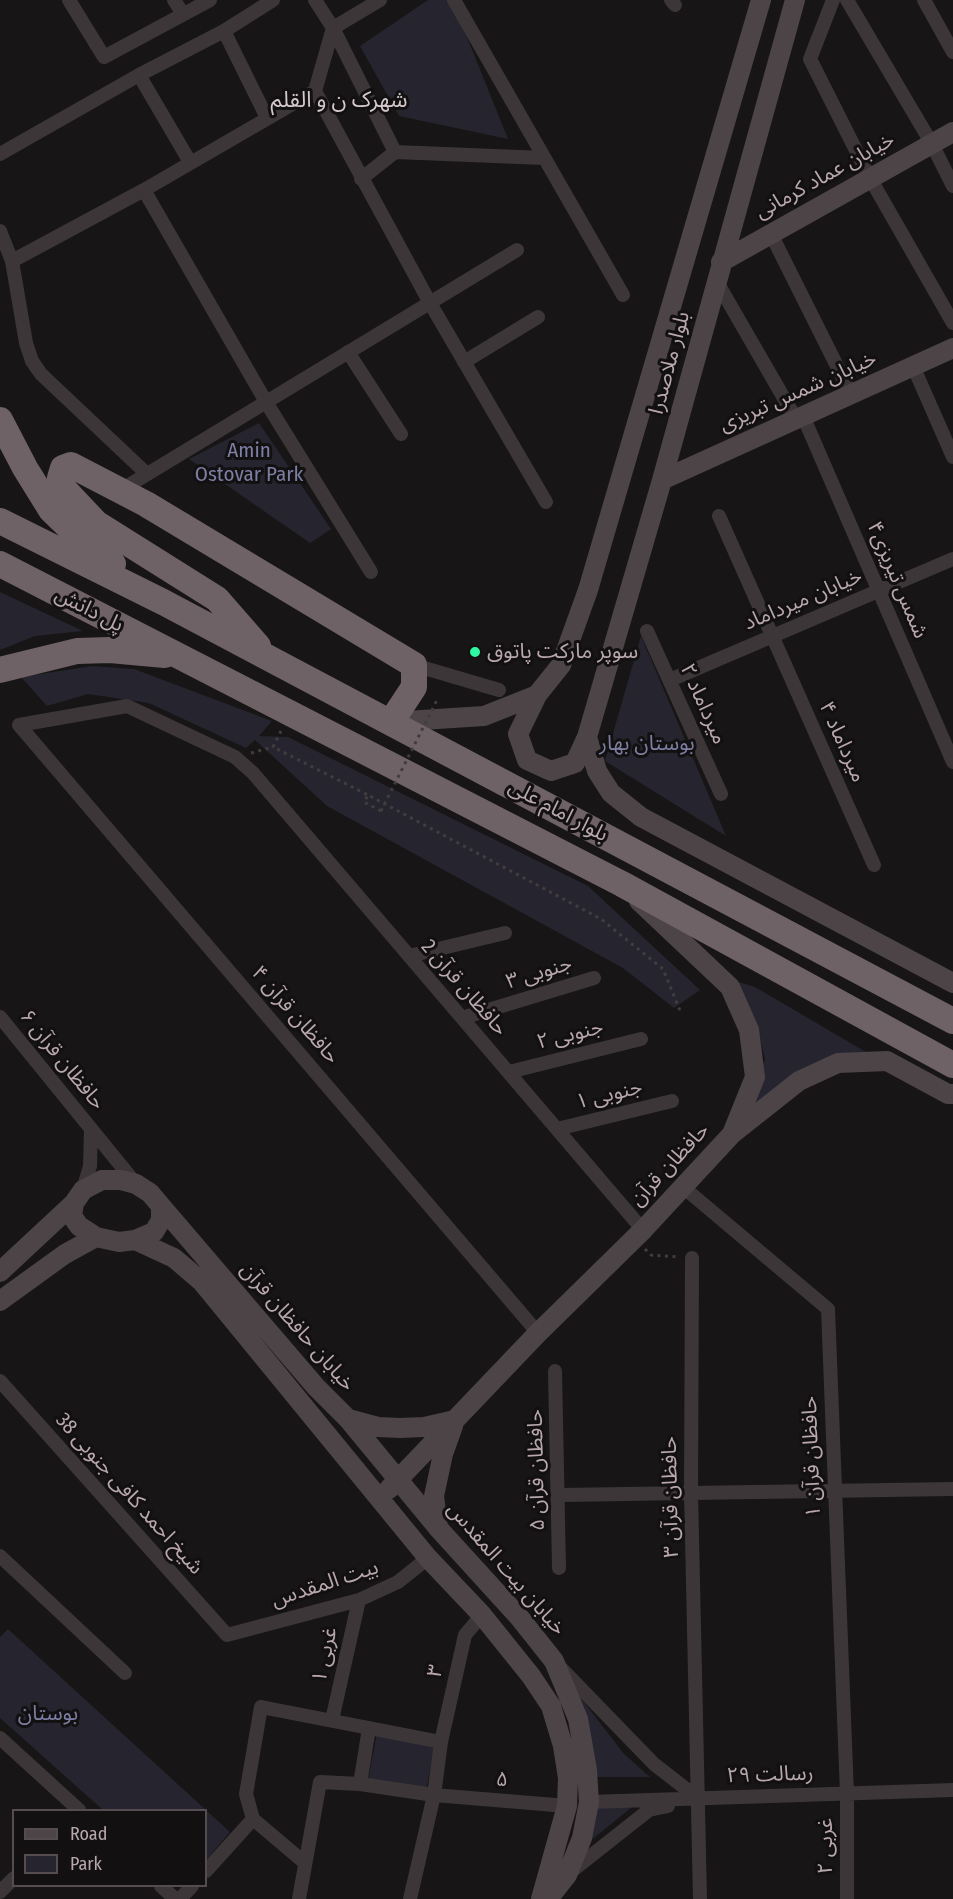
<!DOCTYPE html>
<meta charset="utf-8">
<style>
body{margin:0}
#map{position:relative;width:953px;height:1899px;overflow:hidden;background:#171515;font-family:"Fira Sans Condensed",sans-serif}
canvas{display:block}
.legend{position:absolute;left:12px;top:1809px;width:195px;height:78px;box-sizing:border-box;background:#121010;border:2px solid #544c4f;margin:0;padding:8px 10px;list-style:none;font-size:18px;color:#b8a7ae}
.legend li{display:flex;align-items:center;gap:12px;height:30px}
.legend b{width:30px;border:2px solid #544c4f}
</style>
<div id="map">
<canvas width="953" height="1899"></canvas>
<ul class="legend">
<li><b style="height:8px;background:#4d4447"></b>Road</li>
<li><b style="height:16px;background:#26252f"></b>Park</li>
</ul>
</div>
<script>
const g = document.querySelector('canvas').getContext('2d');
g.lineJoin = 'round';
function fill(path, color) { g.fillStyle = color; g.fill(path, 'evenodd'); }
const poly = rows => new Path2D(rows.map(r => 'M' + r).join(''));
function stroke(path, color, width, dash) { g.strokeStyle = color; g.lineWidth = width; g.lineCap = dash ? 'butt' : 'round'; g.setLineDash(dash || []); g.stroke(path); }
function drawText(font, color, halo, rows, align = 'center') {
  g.font = font + ' "Fira Sans Condensed","Noto Sans Arabic",sans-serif'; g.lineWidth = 6; g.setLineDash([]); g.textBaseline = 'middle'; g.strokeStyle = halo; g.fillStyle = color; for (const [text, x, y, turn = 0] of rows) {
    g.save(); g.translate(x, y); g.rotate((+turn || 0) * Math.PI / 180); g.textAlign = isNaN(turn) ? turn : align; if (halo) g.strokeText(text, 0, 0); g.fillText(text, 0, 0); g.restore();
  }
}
const green = poly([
 [428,0,452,0,508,139,399,116,360,46],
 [259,423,331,529,310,543,189,459],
 [0,592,83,631,35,636,0,650],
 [641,636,726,836,605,761],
 [92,666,134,669,272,721,259,736,288,737,588,886,700,990,674,1008,623,968,327,806,255,740,246,748,149,703,88,694,47,706,21,677],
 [732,980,755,987,871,1055,752,1110,765,1059,755,1019],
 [8,1629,230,1832,206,1860,206,1810,103,1810,0,1718,0,1637],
 [577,1693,624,1754,650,1777,598,1777,593,1770],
 [377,1733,435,1744,426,1791,368,1780],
 [638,1802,589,1842,596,1804]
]);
const path = poly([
 [281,731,273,747,368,795],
 [251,753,273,747],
 [381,811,364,802,368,795,601,919,663,969,681,1013],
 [645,1249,651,1255,678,1257]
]);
const street = poly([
 [69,0,104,57,210,0],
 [174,0,183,14],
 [315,0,333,28,395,152],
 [454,0,623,295],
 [671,0,675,5],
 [833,0,810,59,870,178,953,323],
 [847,0,932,144,953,186],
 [924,0,953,52],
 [224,31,267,118],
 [139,75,190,162],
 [315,91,333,28,380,0],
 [0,154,139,75,224,31,273,0],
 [361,179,395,152,544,158],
 [144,190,266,402,371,572],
 [0,231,12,261,144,190,315,91,430,303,546,502],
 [771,234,851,394],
 [12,261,26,343,32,361,41,374,147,474],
 [717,282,796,419],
 [348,352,401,434],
 [464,362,538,317],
 [913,366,953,457],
 [803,416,953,762],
 [121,490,517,250],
 [719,516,874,865],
 [647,631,721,794],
 [414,665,499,690],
 [670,680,953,559],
 [19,725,127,706,235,757,253,773,643,1230],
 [19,725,538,1333],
 [409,956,505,933],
 [0,1017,136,1184],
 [462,1018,594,978],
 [509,1072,641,1039],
 [557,1129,672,1101],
 [683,1187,828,1309,847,1794,847,1899],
 [83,1190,90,1166,91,1130],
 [692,1258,691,1492,700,1899],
 [555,1371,559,1568],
 [0,1381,227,1635,359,1600,398,1582,428,1558],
 [560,1495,953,1489],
 [0,1556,125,1673],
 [561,1668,654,1764,699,1799],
 [332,1720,359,1600],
 [369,1728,360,1784,434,1795,567,1806],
 [0,1738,79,1810],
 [589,1802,953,1790],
 [253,1819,305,1863],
 [206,1871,253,1819,246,1794,261,1707,441,1742],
 [568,1874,649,1810,668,1806],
 [161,1886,175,1899],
 [0,1892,14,1878],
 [180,1899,192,1886],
 [299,1899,320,1782,360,1784],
 [410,1899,434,1795,441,1742,465,1635,482,1615]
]);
const secondary = poly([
 [761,0,588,590,561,665,537,695,518,734,527,760,551,771,575,763,587,737,662,480,795,0],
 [721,262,953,132],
 [662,480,953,348],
 [391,722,484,716,537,695],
 [587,737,597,771,611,793,641,817,953,983],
 [732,1134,799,1081,838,1063,887,1061,948,1094,953,1094],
 [102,1180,121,1180,136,1184,150,1193,161,1206,161,1220,154,1232,135,1240,119,1242,96,1237,79,1226,72,1216,74,1203,83,1190,102,1180],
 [161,1206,316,1387,348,1419,438,1528,519,1617,554,1661,578,1719,587,1770,589,1802,582,1838,567,1875,548,1899],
 [135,1240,174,1258,202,1282,428,1558,482,1615,531,1676,551,1706,563,1746,568,1778,567,1806,541,1899],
 [0,1272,74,1203],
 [0,1301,65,1254,96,1237],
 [348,1419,378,1427,400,1428,424,1427,455,1420],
 [389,1489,538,1333,643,1230,732,1134,755,1077,749,1030,730,987,639,901],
 [438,1528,434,1496,443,1454,453,1426]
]);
const highway = poly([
 [0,420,25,468,51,510,86,544,113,564],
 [0,521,163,602,953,1021],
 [0,564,622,884,953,1065],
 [258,646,217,599,96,523,63,488,60,478,63,468,71,465,146,504,414,665,414,687,391,722],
 [0,670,77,651,110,650,165,655]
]);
const pathBridge = poly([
 [381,811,437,700]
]);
const markers = [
 [475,652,6,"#2df8a1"]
];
const streetNames = [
 ["خیابان عماد کرمانی",825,176,-29],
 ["بلوار ملاصدرا",670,363,-75],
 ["خیابان شمس تبریزی",798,392,-24],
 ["شمس تیریزی۴",897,580,67],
 ["خیابان میرداماد",803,600,-23],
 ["پل دانش",89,610,27],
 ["میرداماد ۲",703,704,66],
 ["میرداماد ۴",842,742,66],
 ["بلوار امام علی",558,811,28],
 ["جنوبی ۳",539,973,-17],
 ["حافظان قرآن 2",464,988,49],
 ["حافظان قرآن ۴",295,1015,49],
 ["جنوبی ۲",570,1035,-14],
 ["حافظان قرآن ۶",62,1060,51],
 ["جنوبی ۱",609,1095,-14],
 ["حافظان قرآن",670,1165,-47],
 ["خیابان حافظان قرآن",297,1327,49],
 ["حافظان قرآن ۱",812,1457,-92],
 ["حافظان قرآن ۵",537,1470,-91],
 ["شیخ احمد کافی جنوبی 38",129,1494,48],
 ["حافظان قرآن ۳",671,1497,-91],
 ["خیابان بیت المقدس",506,1569,49],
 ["بیت المقدس",325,1584,-18],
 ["۱ غربی",325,1655,-78],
 ["۳",436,1671,-77],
 ["رسالت ۲۹",770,1775,-2],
 ["۵",502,1780,4],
 ["۲ غربی",826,1846,-90]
];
const parkNames = [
 ["Amin",249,451],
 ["Ostovar Park",249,475],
 ["بوستان بهار",647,744],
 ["بوستان",48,1714]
];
const poiNames = [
 ["سوپر مارکت پاتوق",487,652]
];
const neighbourhoodNames = [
 ["شهرک ن و القلم",339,101]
];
fill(green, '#26252f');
stroke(path, '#433c3f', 3, [3, 4.5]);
stroke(street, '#3c3638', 14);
stroke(secondary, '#4d4447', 20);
stroke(highway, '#6e6266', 26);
stroke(pathBridge, '#433c3f', 3, [3, 4.5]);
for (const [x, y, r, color] of markers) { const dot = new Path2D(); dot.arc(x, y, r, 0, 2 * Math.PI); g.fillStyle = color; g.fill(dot); stroke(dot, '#121010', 2); }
drawText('21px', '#b8a7ae', '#121010', streetNames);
drawText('21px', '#7d7ea4', '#121010', parkNames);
drawText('21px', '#b8a7ae', '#121010', poiNames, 'left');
drawText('22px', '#d4c8cc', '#121010', neighbourhoodNames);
</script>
